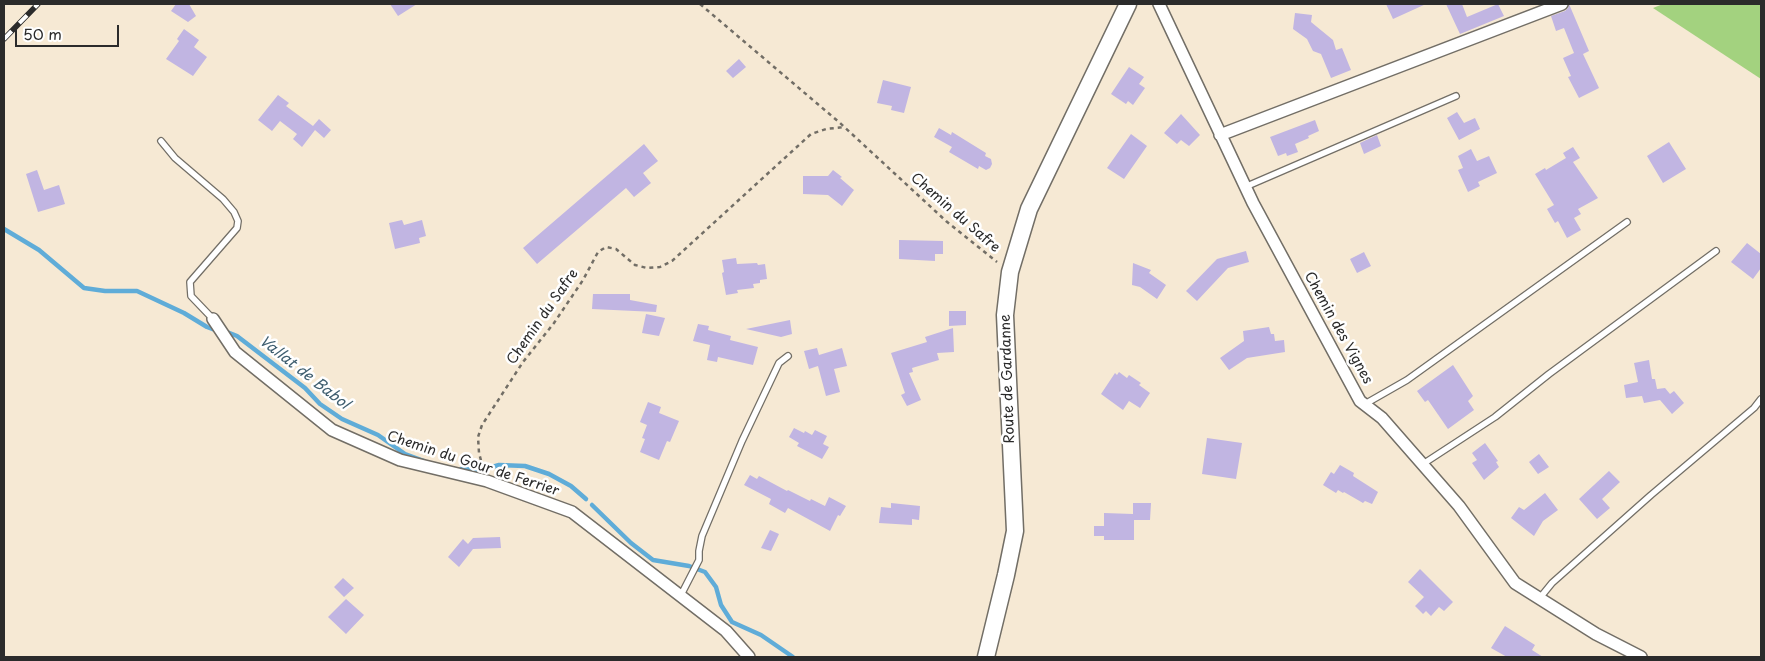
<!DOCTYPE html>
<style>
body{margin:0}
#map{position:relative;width:1765px;height:661px;overflow:hidden;background:#f6e9d4;font-family:"Playpen Sans",sans-serif}
canvas{display:block}
.frame{position:absolute;inset:0;border:5px solid #2b2b2b;pointer-events:none}
.scale{position:absolute;left:15px;top:25px;width:104px;height:22px;box-sizing:border-box;border:2px solid #2b2b2b;border-top:0;padding-left:6px;font-size:15px;line-height:18px;white-space:nowrap;color:#2b2b2b;-webkit-text-stroke:4px #fff;paint-order:stroke}
</style>
<div id="map">
<canvas width="1765" height="661"></canvas>
<div class="frame"></div>
<div class="scale">50 m</div>
</div>
<script>
const g = document.querySelector('canvas').getContext('2d');
g.lineJoin = 'round';
function fill(path, color) { g.fillStyle = color; g.fill(path, 'evenodd'); }
const poly = rows => new Path2D(rows.map(r => 'M' + r).join(''));
function stroke(path, color, width, dash) { g.strokeStyle = color; g.lineWidth = width; g.lineCap = dash ? 'butt' : 'round'; g.setLineDash(dash || []); g.stroke(path); }
function drawText(font, color, halo, rows, align = 'center') {
  g.font = font + ' "Playpen Sans",sans-serif'; g.lineWidth = 5; g.setLineDash([]); g.textBaseline = 'middle'; g.strokeStyle = halo; g.fillStyle = color; for (const [text, x, y, turn = 0] of rows) {
    g.save(); g.translate(x, y); g.rotate((+turn || 0) * Math.PI / 180); g.textAlign = isNaN(turn) ? turn : align; if (halo) g.strokeText(text, 0, 0); g.fillText(text, 0, 0); g.restore();
  }
}
const green = poly([
 [1663,4,1761,4,1761,79,1653,8]
]);
const stream = poly([
 [4,229,39,250,84,288,105,291,137,291,184,313,207,327,215,330],
 [227,332,237,336,305,388,320,404,342,419,378,435,405,454,424,461],
 [489,468,499,465,525,466,549,474,571,486,586,499],
 [461,469,479,470],
 [592,505,631,543,653,560,689,566,705,572,716,587,721,605,732,622,761,635,793,657]
]);
const building = poly([
 [176,4,189,4,196,16,188,22,171,11],
 [390,4,417,4,398,16],
 [1386,4,1426,4,1393,19],
 [1446,4,1462,4,1467,17,1498,4,1504,16,1460,34],
 [1569,4,1589,51,1583,54,1599,88,1579,98,1568,77,1571,76,1563,58,1574,53,1564,28,1556,31,1551,16,1565,11,1568,8],
 [1295,13,1312,15,1311,22,1333,40,1336,50,1342,48,1351,70,1331,78,1321,54,1313,51,1307,39,1293,29],
 [184,29,199,40,194,47,207,57,193,76,166,59,179,41,177,39],
 [739,59,746,67,733,78,726,71],
 [1129,67,1144,77,1139,84,1145,88,1133,105,1128,101,1126,104,1111,94],
 [883,80,911,87,904,113,891,110,892,106,877,103],
 [278,95,289,103,286,106,313,126,319,119,331,130,324,138,315,130,302,147,293,139,297,134,280,121,272,131,258,120],
 [1457,112,1464,123,1475,118,1480,129,1459,140,1447,118],
 [1181,114,1200,135,1189,146,1181,140,1177,144,1164,133],
 [1315,120,1319,131,1308,136,1309,138,1295,144,1298,152,1287,156,1286,153,1278,156,1270,137],
 [939,128,951,135,952,132,986,153,985,156,991,159,992,164,990,168,986,170,979,166,978,169,949,152,952,147,934,137],
 [1131,134,1147,146,1124,179,1107,168],
 [1377,135,1381,146,1364,154,1360,143],
 [1669,142,1686,169,1663,183,1647,156],
 [644,144,658,161,643,173,651,183,634,197,626,188,537,264,523,248],
 [1573,147,1580,158,1573,162,1598,198,1578,209,1581,214,1574,218,1581,230,1567,238,1558,221,1555,223,1547,209,1554,205,1535,174,1545,168,1546,170,1566,158,1563,153],
 [1471,149,1477,161,1489,156,1497,173,1478,182,1480,186,1468,192,1458,170,1463,168,1458,156],
 [37,170,44,190,59,185,65,204,38,212,26,174],
 [833,170,842,177,840,178,854,190,842,206,828,195,803,194,803,176,828,176],
 [402,220,404,225,422,220,426,236,419,238,420,243,395,249,389,223],
 [899,240,943,241,943,254,935,254,935,261,899,259],
 [1747,243,1761,254,1761,268,1753,279,1731,262],
 [1246,251,1249,262,1228,268,1197,301,1186,291,1217,259],
 [1364,252,1371,266,1357,273,1350,259],
 [736,258,737,264,757,263,758,265,765,264,767,279,760,280,760,283,753,284,754,288,737,290,738,293,726,295,722,273,724,272,722,260],
 [1133,263,1151,270,1149,273,1166,285,1157,299,1140,287,1132,285],
 [593,294,630,294,630,300,657,305,656,312,592,309],
 [949,311,966,311,966,325,949,326],
 [646,314,665,318,659,336,642,333],
 [790,320,792,334,781,337,746,329],
 [698,324,709,326,708,330,731,336,730,340,758,347,753,365,718,357,717,362,707,360,710,345,693,341],
 [1269,327,1271,334,1274,334,1275,341,1284,340,1285,352,1247,358,1229,370,1220,358,1244,341,1243,331],
 [953,328,954,352,937,353,939,360,912,368,913,372,909,373,921,400,907,406,901,395,905,393,891,353,927,342,925,337],
 [817,348,819,355,842,348,847,366,834,369,840,392,826,396,818,366,809,369,804,351],
 [1649,360,1652,379,1655,379,1657,389,1665,388,1670,394,1674,391,1684,403,1672,414,1660,400,1644,403,1642,396,1626,398,1624,385,1638,382,1634,363],
 [1453,365,1473,396,1468,401,1474,410,1448,429,1428,400,1425,402,1417,391],
 [1119,372,1127,378,1129,375,1141,383,1139,385,1150,393,1140,408,1129,401,1123,410,1101,394,1115,373,1117,375],
 [648,402,661,407,659,413,679,421,670,442,667,441,659,460,640,452,645,439,642,438,647,425,640,422],
 [794,428,804,433,805,431,812,435,815,430,827,436,823,444,829,447,822,459,797,446,799,443,789,437],
 [1207,438,1242,443,1236,479,1202,474],
 [1485,443,1498,461,1496,462,1499,467,1484,480,1472,463,1477,460,1472,453],
 [1539,454,1549,467,1538,474,1529,462],
 [1340,465,1354,473,1353,476,1378,492,1372,504,1365,501,1363,503,1344,492,1343,493,1338,490,1336,493,1323,485,1331,472,1334,474],
 [1609,471,1620,482,1602,499,1610,508,1597,519,1579,499],
 [750,475,757,479,759,476,787,491,788,490,810,501,811,499,825,506,829,497,846,506,840,516,838,515,830,531,788,508,785,513,769,504,771,499,744,485],
 [1545,493,1558,510,1543,521,1534,536,1511,518,1519,507,1524,510],
 [891,503,920,506,919,520,912,519,912,525,879,523,881,507,891,508],
 [1133,503,1151,503,1150,520,1134,520,1134,540,1104,540,1104,536,1094,536,1094,526,1104,526,1104,513,1133,514],
 [770,530,779,534,771,551,761,548],
 [500,537,501,548,473,549,459,567,448,557,463,539,468,544,473,538],
 [1420,569,1453,602,1444,611,1439,607,1431,616,1426,611,1423,614,1415,606,1424,597,1408,582],
 [343,578,354,588,344,597,334,587],
 [346,599,364,615,346,634,328,617],
 [1505,626,1535,645,1532,650,1543,657,1507,657,1491,648]
]);
const path = poly([
 [700,4,840,123,946,221,997,262],
 [483,468,479,453,478,437,482,425,523,362,554,323,583,280,598,252,606,247,616,249,635,265,647,268,660,267,672,261,811,134,826,129,845,127]
]);
const lane = poly([
 [161,141,175,158,223,199,234,212,238,221,237,228,190,282,191,296,213,319],
 [1245,187,1456,96],
 [1365,404,1407,380,1627,222],
 [1423,464,1495,417,1549,374,1716,251],
 [681,595,699,560,699,551,702,536,742,441,779,363,788,356],
 [1539,599,1552,583,1651,495,1754,408,1761,399]
]);
const street = poly([
 [1159,4,1253,203,1360,401,1382,418,1459,506,1515,583,1596,634,1641,657],
 [1220,135,1562,4],
 [213,319,235,352,332,430,400,460,487,481,572,512,726,631,749,657]
]);
const secondary = poly([
 [986,657,1006,575,1015,531,1005,315,1010,272,1029,209,1128,4]
]);
const rail = poly([
 [4,39,38,4]
]);
const streetNames = [
 ["Chemin du Safre",955,213,41],
 ["Chemin du Safre",543,317,-55],
 ["Chemin des Vignes",1338,328,61],
 ["Route de Gardanne",1008,379,-92],
 ["Chemin du Gour de Ferrier",473,464,18]
];
const waterNames = [
 ["Vallat de Babol",304,373,38]
];
fill(green, '#a3d27f');
stroke(stream, '#5facd8', 4.5);
fill(building, '#c1b5e2');
stroke(lane, '#726e66', 8);
stroke(street, '#726e66', 14);
stroke(secondary, '#726e66', 19);
stroke(path, '#726e66', 2.5, [4, 4]);
stroke(lane, '#fff', 5.5);
stroke(street, '#fff', 11);
stroke(secondary, '#fff', 16);
stroke(rail, '#2b2b2b', 5.5);
stroke(rail, '#fff', 4, [11]);
drawText('14px', '#2b2b2b', '#fff', streetNames);
drawText('italic 15px', '#405f70', '#fff', waterNames);
</script>
